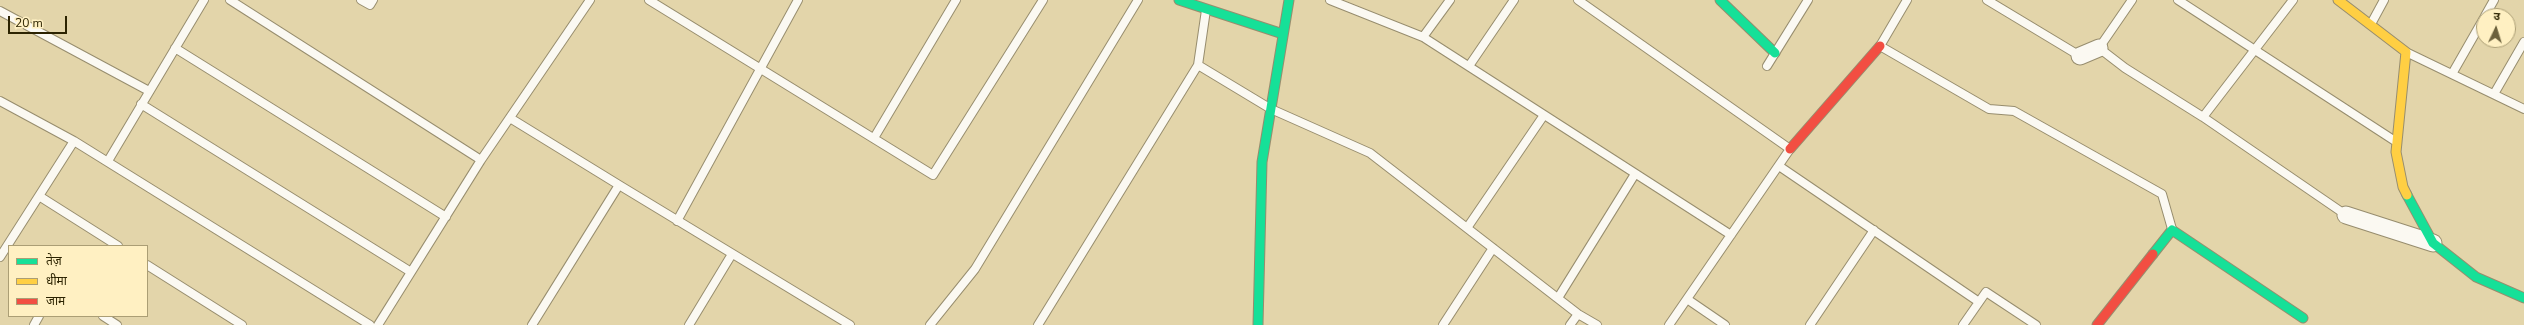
<!DOCTYPE html>
<meta charset="utf-8">
<style>
body{margin:0}
#map{position:relative;width:2524px;height:325px;overflow:hidden;background:#e3d5aa;font-family:"Nunito Sans","Noto Sans Devanagari",sans-serif}
canvas{display:block}
.legend{position:absolute;left:8px;top:245px;width:140px;height:72px;box-sizing:border-box;background:#fff0c2;border:1px solid #ab9e75;margin:0;padding:5px 7px;list-style:none;font-size:12px;color:#2c2301}
.legend li{display:flex;align-items:center;gap:8px;height:20px}
.legend b{width:20px;border:1px solid #ab9e75}
.north{position:absolute;left:2476px;top:8px;width:40px;height:40px;box-sizing:border-box;background:#fff0c2;border:1px solid #ab9e75;border-radius:50%;rotate:4deg;font-size:11px;font-weight:700;line-height:16px;text-align:center;color:#2c2301}
.north::after{content:'';display:block;margin:auto;width:14px;height:18px;background:#6c613c;clip-path:polygon(50% 0,100% 100%,50% 72%,0 100%)}
.scale{position:absolute;left:8px;top:16px;width:59px;height:18px;box-sizing:border-box;border:2px solid #2c2301;border-top:0;padding-left:5px;font-size:12px;line-height:14px;white-space:nowrap;color:#2c2301;-webkit-text-stroke:3px #fff0c2;paint-order:stroke}
</style>
<div id="map">
<canvas width="2524" height="325"></canvas>
<ul class="legend">
<li><b style="height:5px;background:#16e098"></b>तेज़</li>
<li><b style="height:5px;background:#ffcf43"></b>धीमा</li>
<li><b style="height:5px;background:#f24e42"></b>जाम</li>
</ul>
<div class="north">उ</div>
<div class="scale">20 m</div>
</div>
<script>
const g = document.querySelector('canvas').getContext('2d');
g.lineJoin = 'round';
const poly = rows => new Path2D(rows.map(r => 'M' + r).join(''));
function stroke(path, color, width, dash) { g.strokeStyle = color; g.lineWidth = width; g.lineCap = dash ? 'butt' : 'round'; g.setLineDash(dash || []); g.stroke(path); }
const lane = poly([
 [230,0,481,160],
 [361,0,370,5,373,0],
 [649,0,933,175,1043,0],
 [1330,0,1423,37,1731,235],
 [1578,0,1790,149,1669,325],
 [1907,0,1880,46,1989,109,2014,111,2162,194,2172,229],
 [1987,0,2080,56],
 [2132,0,2099,48,2125,68,2203,117,2346,215],
 [2178,0,2395,141],
 [0,11,149,91],
 [2485,16,2494,0],
 [2371,24,2384,0],
 [1423,37,1450,0],
 [175,48,446,217],
 [2408,53,2524,109],
 [1198,65,1206,10],
 [1469,66,1514,0],
 [1767,66,1808,0],
 [2452,74,2484,18],
 [2494,94,2524,42],
 [0,101,74,141,370,325],
 [141,104,411,272],
 [2203,117,2293,0],
 [510,118,619,185],
 [874,138,956,0],
 [108,161,204,0],
 [1779,166,1979,302],
 [39,196,118,246],
 [677,221,798,0],
 [1467,228,1544,115],
 [0,257,74,141],
 [147,265,242,325],
 [1558,298,1635,174],
 [1687,299,1725,325],
 [103,316,117,325],
 [34,325,39,316],
 [378,325,481,160,590,0],
 [532,325,619,185,850,325],
 [689,325,732,254],
 [930,325,975,269,1138,0],
 [1038,325,1198,65,1271,109,1370,153,1578,314,1597,325],
 [1443,325,1493,248],
 [1570,325,1578,314],
 [1810,325,1874,230],
 [1963,325,1986,292,2036,325]
]);
const street = poly([
 [2080,56,2099,48],
 [2346,215,2433,243]
]);
const fast = poly([
 [1179,0,1283,34],
 [1720,0,1775,53],
 [2407,195,2433,243,2476,277,2524,298],
 [2153,254,2172,230,2303,318],
 [1258,325,1262,162,1289,0]
]);
const slow = poly([
 [2338,0,2406,52,2396,152,2403,187,2407,195]
]);
const jam = poly([
 [1790,149,1880,46],
 [2097,325,2153,254]
]);
stroke(lane, '#978d6e', 10);
stroke(street, '#978d6e', 19);
stroke(fast, '#978d6e', 11);
stroke(slow, '#978d6e', 11);
stroke(jam, '#978d6e', 11);
stroke(lane, '#fbf9f2', 8);
stroke(street, '#fbf9f2', 17);
stroke(fast, '#16e098', 9);
stroke(slow, '#ffcf43', 9);
stroke(jam, '#f24e42', 9);
</script>
